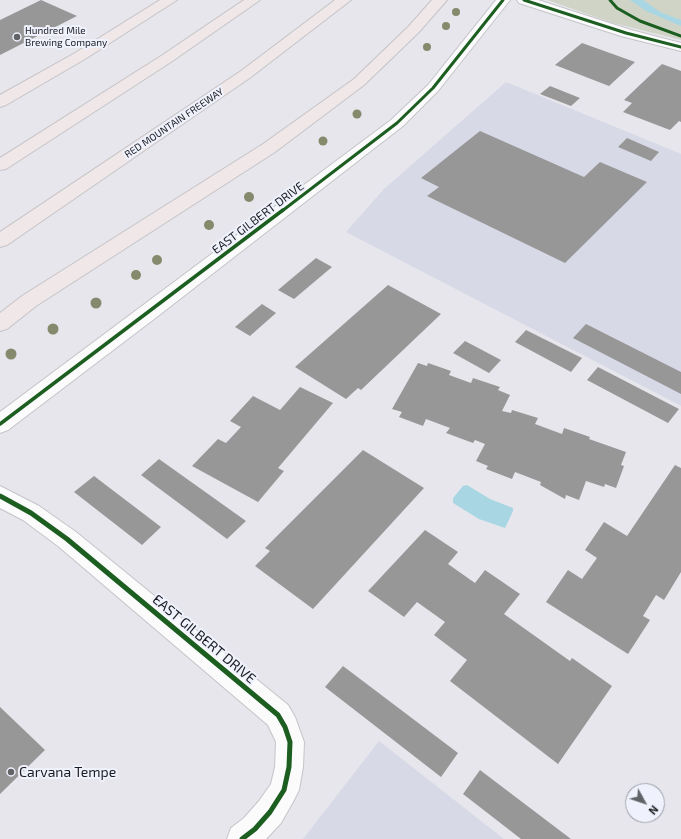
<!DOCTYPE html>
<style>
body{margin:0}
#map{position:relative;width:681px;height:839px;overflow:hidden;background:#e6e6ec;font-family:"Exo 2",sans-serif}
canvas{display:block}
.north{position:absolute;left:625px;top:783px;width:40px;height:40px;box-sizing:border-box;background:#eff2fd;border:1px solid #9a9ca5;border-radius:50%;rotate:130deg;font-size:11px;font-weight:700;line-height:16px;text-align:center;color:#1b1c20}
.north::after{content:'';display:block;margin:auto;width:14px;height:18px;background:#626367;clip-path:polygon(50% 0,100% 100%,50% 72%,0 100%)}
</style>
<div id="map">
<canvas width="681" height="839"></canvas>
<div class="north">N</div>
</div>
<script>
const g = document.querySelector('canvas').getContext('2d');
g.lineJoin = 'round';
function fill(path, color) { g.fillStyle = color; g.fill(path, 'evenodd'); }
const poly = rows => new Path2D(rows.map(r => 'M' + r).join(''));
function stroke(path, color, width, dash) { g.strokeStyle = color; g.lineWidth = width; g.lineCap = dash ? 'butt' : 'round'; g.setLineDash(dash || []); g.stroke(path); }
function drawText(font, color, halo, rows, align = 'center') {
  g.font = font + ' "Exo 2",sans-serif'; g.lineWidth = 4; g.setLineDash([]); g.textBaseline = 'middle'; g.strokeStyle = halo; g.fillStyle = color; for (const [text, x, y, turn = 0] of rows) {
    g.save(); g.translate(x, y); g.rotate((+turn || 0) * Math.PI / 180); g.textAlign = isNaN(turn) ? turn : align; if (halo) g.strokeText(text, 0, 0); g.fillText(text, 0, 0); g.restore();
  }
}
const built = poly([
 [506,82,681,154,681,406,346,232,384,189],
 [379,741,504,839,303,839]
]);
const green = poly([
 [547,0,681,0,681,40,613,23]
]);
const water = poly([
 [630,0,643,0,660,12,681,20,681,26,646,11],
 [467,485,490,499,513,508,513,511,505,528,479,519,453,503,453,498,463,486]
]);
const building = poly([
 [41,0,77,16,0,55,0,20],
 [582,43,635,62,609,86,555,65],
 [662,64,681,71,681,122,679,121,670,130,623,112,632,103,624,100],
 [550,86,580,98,571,106,540,94],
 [480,131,584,177,600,162,647,182,565,263,427,196,439,187,421,178],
 [627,138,659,152,651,161,618,147],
 [316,258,332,267,294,299,278,290],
 [388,285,441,314,361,390,358,388,346,399,295,367],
 [262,304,276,313,250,336,235,327],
 [586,324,681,372,681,394,573,338],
 [526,330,582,358,571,372,515,342],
 [465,341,501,360,489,373,453,353],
 [418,363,427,366,428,363,451,371,449,375,471,383,473,378,500,387,498,390,510,395,502,411,511,413,512,410,538,418,535,424,562,434,564,428,590,437,589,439,626,452,621,465,624,466,616,488,605,484,604,487,586,481,579,500,566,495,565,499,540,485,541,482,515,472,512,479,486,469,488,466,476,461,485,444,475,440,473,443,446,433,450,428,426,419,423,426,399,417,402,412,392,409],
 [598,367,679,409,668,423,587,380],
 [300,387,333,403,278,468,284,471,258,502,192,466,218,439,226,443,241,427,230,421,253,396,280,410],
 [363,450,424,488,313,609,255,566,270,551,265,548],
 [159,459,246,521,227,539,141,475],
 [675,465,681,468,681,572,664,600,656,595,643,616,650,620,628,654,546,602,568,570,582,579,597,558,585,550,604,522,627,536],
 [94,476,161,527,142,545,74,492],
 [425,530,458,552,448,564,475,583,485,570,520,594,504,614,570,661,572,658,612,686,558,764,450,681,467,660,434,635,445,622,417,602,404,617,368,591],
 [343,666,458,753,441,777,325,687],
 [0,707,45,750,0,794],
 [480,770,571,839,521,839,463,794]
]);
const secondary = poly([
 [496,0,510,0,438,91,403,126,158,316,8,430,0,433,0,412,391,120,428,85,496,0],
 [517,0,538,0,631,30,681,43,681,51,621,36,519,3,517,0],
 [0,486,39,506,76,532,288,705,295,717,304,742,303,767,299,790,294,800,281,823,266,839,227,839,231,828,244,818,259,801,271,784,275,767,276,742,268,725,58,546,23,520,0,508,0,486]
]);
const highway = poly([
 [160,0,177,0,85,59,6,105,0,107,0,95,75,53,160,0],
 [244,0,260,0,171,62,6,169,0,170,0,158,161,56,244,0],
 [335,0,351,0,251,77,7,245,0,247,0,232,241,71,335,0],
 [432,0,447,0,419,32,364,85,275,152,36,306,7,329,0,331,0,313,22,296,263,144,354,79,409,26,432,0]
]);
const cyclewayFar2 = poly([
 [524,0,626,33,681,47],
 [610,0,617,8,640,21,681,36],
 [282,211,397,123,433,88,503,0]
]);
const cyclewayFar1 = poly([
 [0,424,283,210]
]);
const cycleway = poly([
 [0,496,31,513,67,539,278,715,285,727,290,742,289,767,284,790,270,812,255,829,242,839]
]);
const trees = [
 [456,12,4],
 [446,26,4],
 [427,47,4],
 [357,114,4.5],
 [323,141,4.5],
 [249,197,5],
 [209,225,5],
 [157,260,5],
 [136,275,5],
 [96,303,5.5],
 [53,329,5.5],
 [11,354,5.5]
];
const markers = [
 [17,37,4,"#626367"],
 [11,772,4,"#626367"]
];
const farPoinames = [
 ["Hundred Mile",25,31],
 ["Brewing Company",25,43]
];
const farStreetnames = [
 ["RED MOUNTAIN FREEWAY",174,123,-34]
];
const streetNames = [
 ["EAST GILBERT DRIVE",258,218,-37]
];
const nearStreetnames = [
 ["EAST GILBERT DRIVE",204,639,40]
];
const nearPoinames = [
 ["Carvana Tempe",19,772]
];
fill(built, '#d7d9e6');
fill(green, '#cfd4c6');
fill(water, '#a8d6e2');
fill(building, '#989798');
stroke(secondary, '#c4c4c9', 2);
stroke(highway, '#c4c4c7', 2);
fill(secondary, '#fbfbfc');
fill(highway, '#f0e7e9');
stroke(cyclewayFar2, '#1b5e20', 3);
stroke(cyclewayFar1, '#1b5e20', 3.5);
stroke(cycleway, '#1b5e20', 5);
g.fillStyle = '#858a6c';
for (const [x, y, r] of trees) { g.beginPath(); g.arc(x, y, r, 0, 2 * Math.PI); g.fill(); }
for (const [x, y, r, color] of markers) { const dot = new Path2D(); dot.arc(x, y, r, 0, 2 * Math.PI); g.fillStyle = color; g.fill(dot); stroke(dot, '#eff2fd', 1.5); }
drawText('10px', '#1b1c20', '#eff2fd', farPoinames, 'left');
drawText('10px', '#1b1c20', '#eff2fd', farStreetnames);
drawText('12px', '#1b1c20', '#eff2fd', streetNames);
drawText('14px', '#1b1c20', '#eff2fd', nearStreetnames);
drawText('14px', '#1b1c20', '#eff2fd', nearPoinames, 'left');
</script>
